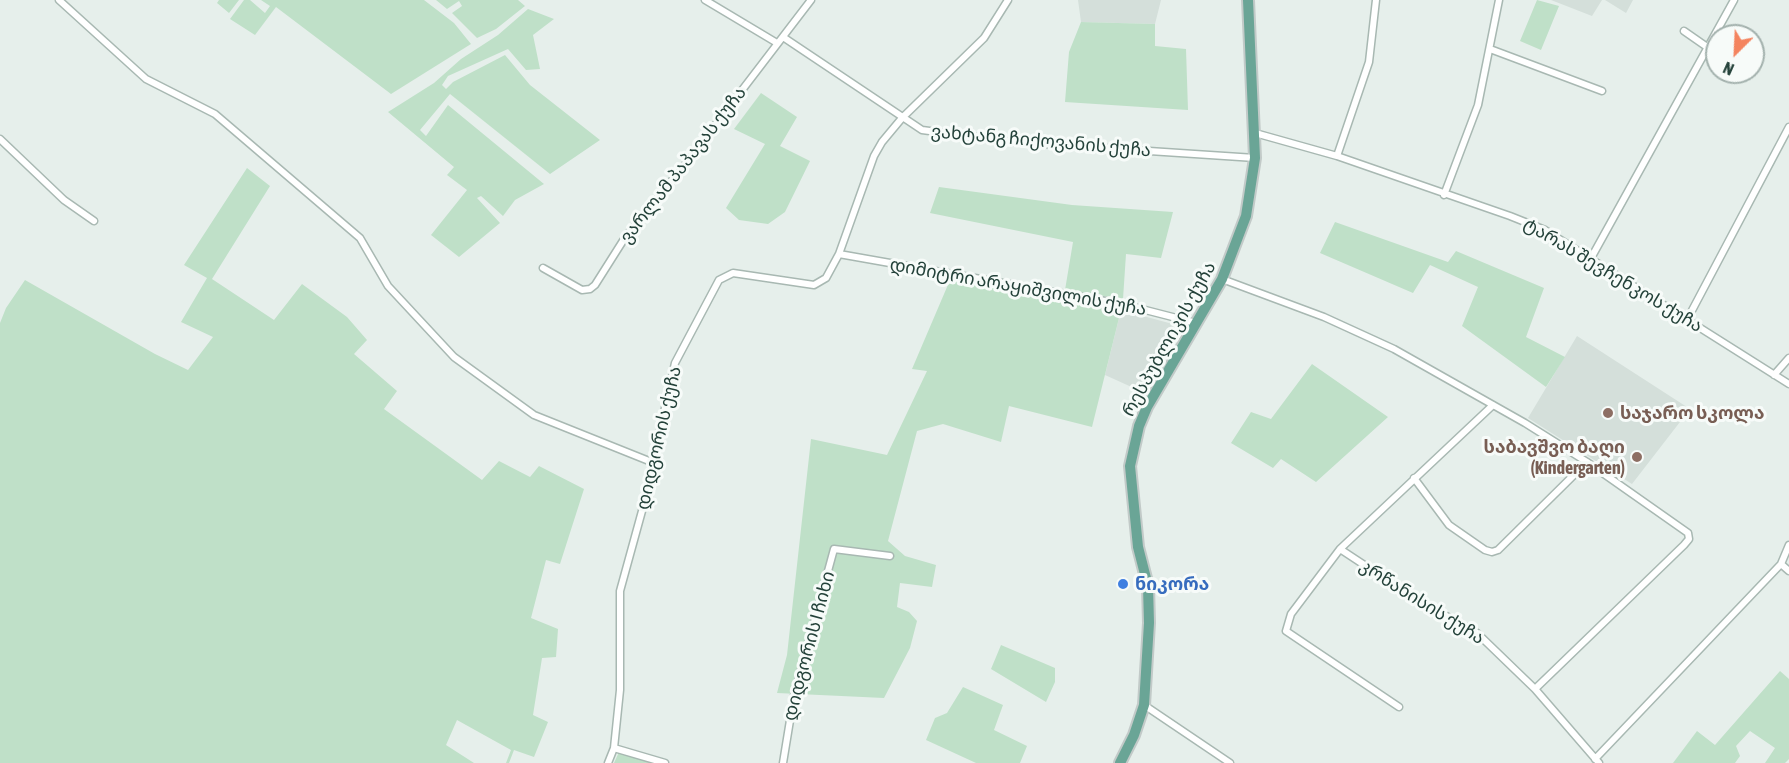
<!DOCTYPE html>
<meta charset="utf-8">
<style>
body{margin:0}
#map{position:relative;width:1789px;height:763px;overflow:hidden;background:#e6efeb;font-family:"Asap Condensed",sans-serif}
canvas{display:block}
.north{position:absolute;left:1705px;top:24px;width:60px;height:60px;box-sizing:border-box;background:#f7fbf9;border:2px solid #a3b1ad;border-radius:50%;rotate:204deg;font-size:16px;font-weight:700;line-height:24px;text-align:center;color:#24423a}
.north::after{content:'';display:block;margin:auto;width:21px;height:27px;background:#f4845f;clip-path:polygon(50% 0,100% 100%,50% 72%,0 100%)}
</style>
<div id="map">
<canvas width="1789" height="763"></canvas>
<div class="north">N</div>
</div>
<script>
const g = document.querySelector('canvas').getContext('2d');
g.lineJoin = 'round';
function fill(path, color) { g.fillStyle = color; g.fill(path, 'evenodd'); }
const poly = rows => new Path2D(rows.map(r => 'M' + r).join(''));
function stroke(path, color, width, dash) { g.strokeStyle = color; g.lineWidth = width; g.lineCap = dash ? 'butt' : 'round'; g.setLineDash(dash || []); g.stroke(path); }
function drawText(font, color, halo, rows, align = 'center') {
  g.font = font + ' "Asap Condensed","Noto Sans Georgian",sans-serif'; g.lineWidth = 6; g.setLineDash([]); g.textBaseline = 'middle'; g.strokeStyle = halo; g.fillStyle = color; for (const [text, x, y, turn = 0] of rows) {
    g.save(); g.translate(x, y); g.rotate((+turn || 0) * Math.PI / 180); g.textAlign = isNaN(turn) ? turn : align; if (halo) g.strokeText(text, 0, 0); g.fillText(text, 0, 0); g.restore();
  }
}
const built = poly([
 [1078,0,1161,0,1155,24,1081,22],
 [1551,0,1602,0,1592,16],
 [1605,0,1633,0,1626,13],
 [1121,310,1180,326,1180,335,1147,394,1105,375],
 [1577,336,1690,409,1632,484,1528,418]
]);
const green = poly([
 [219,0,239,0,229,13,217,3],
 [244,0,250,0,265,13,270,6,261,0,424,0,454,23,471,44,391,94,276,7,255,35,230,19],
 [436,0,518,0,525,6,496,29,477,38,452,13,462,6,459,1,447,9],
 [1537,0,1559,6,1541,50,1520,41],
 [528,9,554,19,533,35,540,69,526,70,508,49,448,76,442,85,446,89,453,82,505,55,530,85,600,140,550,174,450,94,420,130,426,136,448,105,544,184,515,200,503,216,481,196,477,198,500,223,459,257,431,235,467,190,447,175,454,167,388,112,434,83,461,59,498,35],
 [1081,22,1155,24,1155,46,1186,49,1188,110,1065,102,1069,52],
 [761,93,797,117,780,146,810,161,785,212,768,224,739,220,726,208,765,144,734,129],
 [247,168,270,186,212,279,274,320,302,284,347,317,367,340,354,354,397,391,384,409,482,480,499,461,530,477,539,466,584,489,560,564,546,560,531,618,558,629,556,657,542,658,533,715,548,722,534,757,514,750,509,763,506,763,511,750,457,720,446,745,474,763,0,763,0,323,6,308,25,280,155,354,188,370,213,337,181,322,207,278,184,265],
 [939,187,1072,205,1173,212,1161,258,1126,254,1123,299,1065,290,1073,242,930,213],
 [1335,222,1448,262,1456,251,1544,288,1526,337,1565,357,1546,387,1462,326,1478,287,1430,265,1413,293,1320,253],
 [950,280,1121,310,1092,427,1009,406,1001,442,943,424,917,431,888,541,905,556,936,565,932,587,900,583,897,607,909,612,917,621,910,648,884,698,777,693,787,655,811,439,887,455,927,371,912,369],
 [1312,364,1388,417,1316,482,1281,459,1273,468,1231,443,1251,412,1271,419],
 [1001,645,1055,668,1055,682,1046,702,991,669],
 [1780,671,1789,679,1789,759,1785,763,1765,763,1775,748,1750,731,1736,746,1740,756,1735,763,1673,763,1697,731,1715,745],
 [963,687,1003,705,994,730,1027,746,1020,763,976,763,926,740,935,718,947,713],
 [619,752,653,763,614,763]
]);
const street = poly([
 [59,0,146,79,215,114,360,238,388,286,454,357,534,415,654,463],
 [705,0,777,43],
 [1684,31,1707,47],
 [783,37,922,130,1013,142,1255,158],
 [1490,49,1602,91],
 [1255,133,1337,156,1510,216,1545,230,1789,384],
 [0,139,64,200,94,221],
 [1337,156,1369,62,1376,0],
 [1444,195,1478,105,1499,0],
 [839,254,1122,304,1196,323],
 [1590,260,1734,0],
 [543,268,582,290,590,289,595,285,626,236,687,162,811,0],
 [1222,279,1324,317,1394,349,1525,423,1587,462,1688,533,1689,539,1684,545,1535,689],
 [1688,318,1789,127],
 [1774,375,1789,358],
 [1414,478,1449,525,1485,550,1492,552,1498,550,1587,462],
 [1340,549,1419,601,1477,633,1535,689,1599,763],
 [1781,564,1789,571],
 [1144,705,1230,763],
 [1399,707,1286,631,1291,614,1340,549,1493,405],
 [614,748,665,763],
 [1595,759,1781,564,1789,545],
 [608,763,614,748,620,690,620,591,642,511,675,363,719,280,733,273,814,285,826,278,839,254,874,156,882,142,902,118,984,38,1008,0],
 [783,763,794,696,834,549,890,556]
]);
const primary = poly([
 [1120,763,1134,735,1144,705,1149,623,1148,586,1138,547,1130,466,1139,426,1147,407,1222,279,1246,216,1255,158,1248,0]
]);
const markers = [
 [1608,413,6,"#8d6e63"],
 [1637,457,6,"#8d6e63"],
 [1123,584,6,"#3f7fe0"]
];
const streetNames = [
 ["ვახტანგ ჩიქოვანის ქუჩა",1041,141,5],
 ["ვარლამ პაპავას ქუჩა",683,165,-52],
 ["ტარას შევჩენკოს ქუჩა",1613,275,31],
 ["დიმიტრი არაყიშვილის ქუჩა",1018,287,10],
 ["რესპუბლიკის ქუჩა",1169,339,-61],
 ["დიდგორის ქუჩა",659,438,-77],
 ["კრწანისის ქუჩა",1422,602,32],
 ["დიდგორის I ჩიხი",809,646,-75]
];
const educationNames = [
 ["საჯარო სკოლა",1620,413],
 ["საბავშვო ბაღი",1625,447,"right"],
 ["(Kindergarten)",1625,468,"right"]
];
const shopNames = [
 ["ნიკორა",1135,584]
];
fill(built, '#d4dfda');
fill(green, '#bfe0c8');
stroke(street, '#a8b8b2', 9);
stroke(primary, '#c2cac8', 14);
stroke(street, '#fff', 6);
stroke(primary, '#6aa596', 10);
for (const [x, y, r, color] of markers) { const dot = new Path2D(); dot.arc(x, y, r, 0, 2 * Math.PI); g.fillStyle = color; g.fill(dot); stroke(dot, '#f7fbf9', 2); }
drawText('18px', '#24423a', '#f7fbf9', streetNames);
drawText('bold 18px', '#785e54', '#f7fbf9', educationNames, 'left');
drawText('bold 18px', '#366cbe', '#f7fbf9', shopNames, 'left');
</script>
